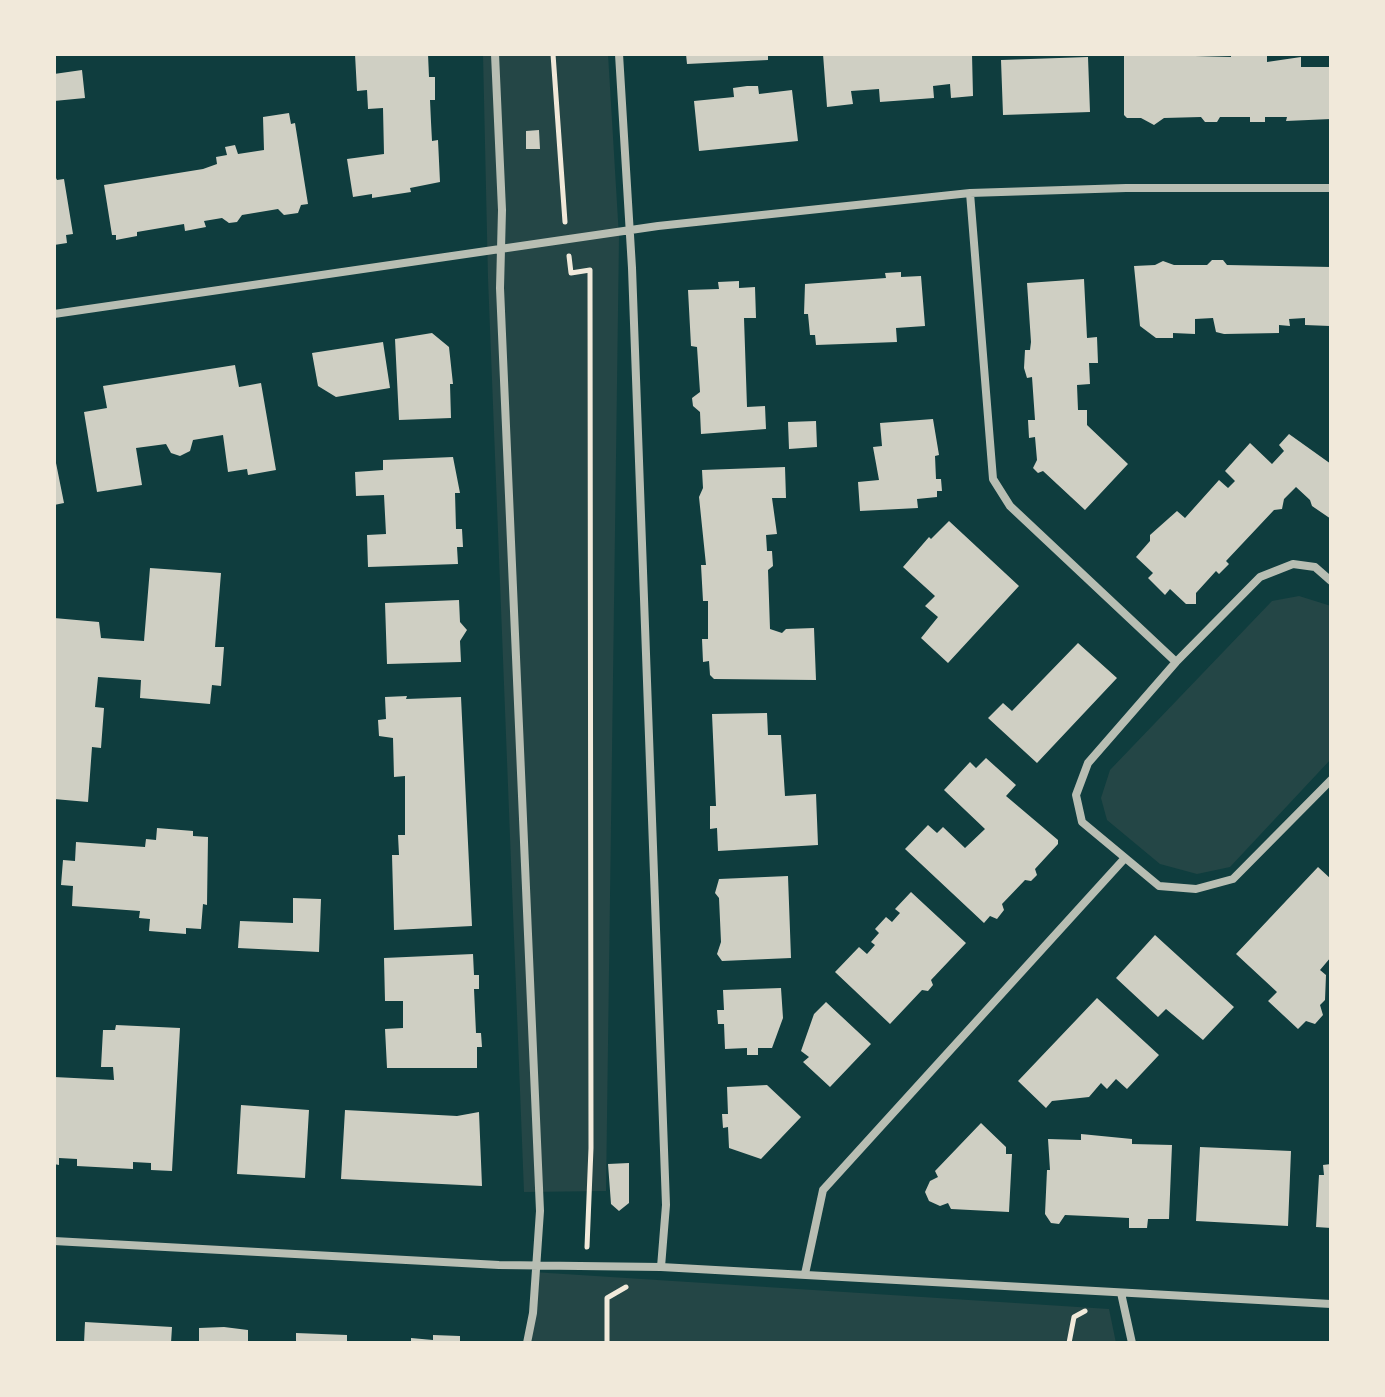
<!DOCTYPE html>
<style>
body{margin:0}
#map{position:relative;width:1385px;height:1397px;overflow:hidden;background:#0f3d3e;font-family:Figtree,sans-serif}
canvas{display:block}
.frame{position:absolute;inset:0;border:56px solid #f1e9da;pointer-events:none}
</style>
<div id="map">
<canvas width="1385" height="1397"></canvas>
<div class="frame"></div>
</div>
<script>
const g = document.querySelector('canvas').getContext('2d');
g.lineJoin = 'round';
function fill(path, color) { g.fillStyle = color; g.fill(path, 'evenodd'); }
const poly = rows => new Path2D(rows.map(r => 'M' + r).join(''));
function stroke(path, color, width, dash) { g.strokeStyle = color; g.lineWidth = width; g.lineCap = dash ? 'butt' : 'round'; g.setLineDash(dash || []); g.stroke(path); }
const green = poly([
 [483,54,608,54,619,237,606,1191,524,1192,488,278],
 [1299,596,1331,606,1331,759,1230,867,1197,874,1160,864,1107,820,1101,798,1110,770,1272,601],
 [533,1272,1109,1309,1116,1343,532,1343]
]);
const building = poly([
 [355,54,428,54,429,77,435,77,435,100,430,100,431,122,432,141,438,140,440,182,410,188,411,192,372,198,372,194,353,197,347,159,384,154,383,108,368,109,367,90,357,91],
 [686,54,768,54,768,60,687,64],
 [823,54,972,54,973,96,951,98,950,84,933,86,934,98,880,102,879,89,851,91,853,104,827,107],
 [1124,54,1231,57,1231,54,1267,54,1267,62,1301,57,1301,67,1331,67,1331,119,1286,121,1287,117,1265,117,1265,122,1250,122,1250,117,1220,117,1217,122,1205,122,1201,117,1164,118,1154,125,1141,118,1127,118,1124,115],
 [1088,57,1090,112,1003,115,1001,60],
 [82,70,85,98,54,101,54,74],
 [747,86,758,86,759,94,792,90,798,141,699,151,694,101,734,97,733,88],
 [289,113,291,124,295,123,308,204,301,205,298,213,284,215,278,209,242,215,237,222,229,223,222,218,204,221,206,227,185,231,184,224,137,232,137,236,116,240,116,235,112,235,104,185,203,169,217,164,216,157,227,155,225,147,235,145,238,154,264,150,263,117],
 [539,130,540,149,526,149,526,131],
 [54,174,57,180,64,179,73,234,66,235,67,243,54,245],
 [1212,260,1223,260,1227,265,1331,267,1330,326,1305,325,1305,318,1289,319,1290,326,1279,325,1279,333,1224,334,1216,332,1213,318,1195,319,1195,334,1173,333,1173,338,1156,338,1140,326,1134,266,1155,265,1163,261,1174,265,1207,265],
 [901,272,901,277,921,276,925,326,896,328,897,342,816,345,815,335,810,335,808,314,804,314,805,284,886,278,885,273],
 [1084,279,1087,338,1097,337,1098,363,1089,363,1090,384,1077,385,1078,410,1087,410,1087,425,1128,464,1085,510,1043,471,1038,473,1033,468,1037,460,1035,437,1029,438,1028,420,1035,420,1032,377,1027,378,1024,368,1025,350,1030,350,1031,342,1027,283],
 [739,281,739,288,755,287,756,318,744,318,747,407,765,406,766,429,701,434,700,412,693,406,692,398,700,392,697,347,691,346,688,290,719,289,718,282],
 [432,333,449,347,453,384,450,384,451,418,399,420,395,339],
 [383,342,390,388,336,397,318,386,312,353],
 [235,365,239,387,261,383,276,470,248,475,247,469,228,472,223,435,193,440,190,451,180,456,171,453,166,444,136,448,142,485,97,492,84,412,107,408,103,386],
 [933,419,939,455,935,456,936,479,941,479,942,491,937,491,937,497,917,499,918,508,860,511,858,482,879,480,873,447,882,446,880,423],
 [816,421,817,447,789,449,788,422],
 [1289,434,1331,464,1331,519,1312,506,1310,500,1296,487,1284,499,1282,509,1274,510,1226,561,1229,564,1219,574,1216,571,1196,593,1196,604,1186,604,1170,589,1165,595,1148,578,1153,573,1136,557,1150,541,1150,535,1177,511,1185,518,1219,480,1228,488,1235,481,1225,471,1250,443,1272,464,1284,451,1279,445],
 [54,453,64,503,54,505],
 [453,457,460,493,455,493,456,529,462,529,463,547,457,547,458,564,368,567,367,535,386,534,384,495,356,496,355,472,383,470,383,460],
 [785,467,786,498,772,498,777,534,766,535,767,551,772,551,773,566,768,570,770,629,782,633,786,629,814,628,816,680,714,679,710,675,709,661,703,662,702,639,708,639,708,601,703,601,701,565,706,565,699,497,703,488,702,470],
 [949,521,1019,586,948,663,921,638,938,617,925,606,935,596,903,567,929,537,931,539],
 [150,568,221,573,215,647,224,647,221,686,212,685,210,704,140,698,141,680,98,677,95,707,104,708,101,748,92,747,88,802,54,799,54,618,99,622,101,638,144,641],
 [459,600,460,622,467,630,460,641,461,662,387,664,385,603],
 [1078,643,1117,678,1037,763,988,718,1003,703,1012,711],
 [407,696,406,699,461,697,472,926,394,930,392,855,399,855,398,835,405,835,405,776,394,777,393,738,379,736,378,720,386,719,385,697],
 [767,713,768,735,781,735,785,796,816,794,818,845,718,851,717,828,710,829,710,806,716,806,712,714],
 [986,758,1016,785,1006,796,1058,840,1058,844,1035,869,1037,875,1031,881,1025,880,1002,904,1004,910,997,919,990,916,984,923,905,849,928,825,937,833,943,827,965,848,985,829,944,790,970,762,976,768],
 [157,828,193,831,193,836,208,837,207,905,203,904,201,929,186,928,186,934,149,931,150,919,139,918,140,911,72,906,73,886,61,885,63,860,75,861,76,842,145,847,146,839,156,840],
 [1318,867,1331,879,1331,957,1320,970,1326,975,1325,1000,1320,1005,1323,1015,1315,1024,1306,1021,1298,1029,1268,1001,1277,992,1236,954],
 [788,876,791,958,722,961,717,954,721,942,719,898,715,893,719,879],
 [911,892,966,943,931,980,933,985,928,991,922,990,890,1024,835,972,859,947,867,954,875,945,871,942,879,933,875,929,886,917,892,922,900,913,895,909],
 [293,898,321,899,319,952,238,948,240,921,293,923],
 [1155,935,1234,1007,1203,1040,1166,1009,1158,1017,1116,978],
 [473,954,474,975,479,975,479,989,474,989,476,1033,481,1033,482,1047,477,1047,477,1068,387,1068,385,1029,403,1028,403,1001,385,1001,384,958],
 [781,988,783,1018,772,1048,758,1048,758,1055,747,1055,747,1048,725,1049,724,1024,718,1024,717,1010,724,1010,723,990],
 [1097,998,1159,1055,1127,1089,1116,1079,1107,1089,1101,1083,1089,1097,1052,1101,1046,1108,1018,1081],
 [826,1002,871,1044,830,1087,803,1062,809,1057,801,1051,814,1014],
 [116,1025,180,1028,172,1171,151,1170,151,1163,133,1162,133,1169,77,1166,77,1159,59,1158,59,1165,54,1164,54,1077,114,1080,113,1067,101,1067,103,1030,115,1030],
 [767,1085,801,1117,761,1159,729,1148,728,1127,723,1128,722,1114,728,1114,727,1087],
 [241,1105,309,1110,305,1178,237,1174],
 [345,1110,457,1116,479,1112,482,1186,341,1179],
 [981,1123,1006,1147,1006,1154,1012,1154,1009,1212,951,1209,948,1203,940,1206,929,1201,925,1192,930,1181,938,1177,935,1171],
 [1081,1134,1132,1139,1132,1144,1172,1145,1169,1219,1148,1219,1147,1228,1129,1228,1129,1218,1109,1217,1065,1215,1059,1224,1051,1223,1045,1214,1047,1170,1050,1170,1048,1139,1081,1140],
 [1200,1147,1291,1151,1288,1226,1196,1221],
 [629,1163,629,1203,619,1211,611,1204,608,1164],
 [1331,1164,1331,1228,1316,1227,1319,1175,1324,1175,1323,1165],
 [85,1322,172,1327,171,1343,84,1343],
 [224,1327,248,1330,248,1343,199,1343,199,1328],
 [296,1333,347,1335,347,1343,296,1343],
 [433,1335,460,1336,460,1343,411,1343,411,1338,433,1340]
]);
const path = poly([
 [553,54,565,222],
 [569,256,571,273,590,270,591,1148,587,1247],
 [607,1343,607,1298,626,1287],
 [1069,1343,1074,1317,1085,1311]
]);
const minor = poly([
 [495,54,502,210,500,288,540,1211,533,1313,527,1343],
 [619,54,632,268,666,1205,661,1267],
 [970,193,993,479,1010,506,1176,662],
 [54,314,658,226,970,193,1126,188,1331,188],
 [1331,581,1315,567,1293,564,1260,577,1176,662,1088,763,1076,795,1082,822,1159,886,1196,889,1233,879,1331,780],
 [54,1241,499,1265,661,1267,1331,1304],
 [805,1274,823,1190,1125,858],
 [1121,1293,1132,1343]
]);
fill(green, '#244646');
fill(building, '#cfcfc3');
stroke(path, '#f1e9da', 5);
stroke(minor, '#b8beb3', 8);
</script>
